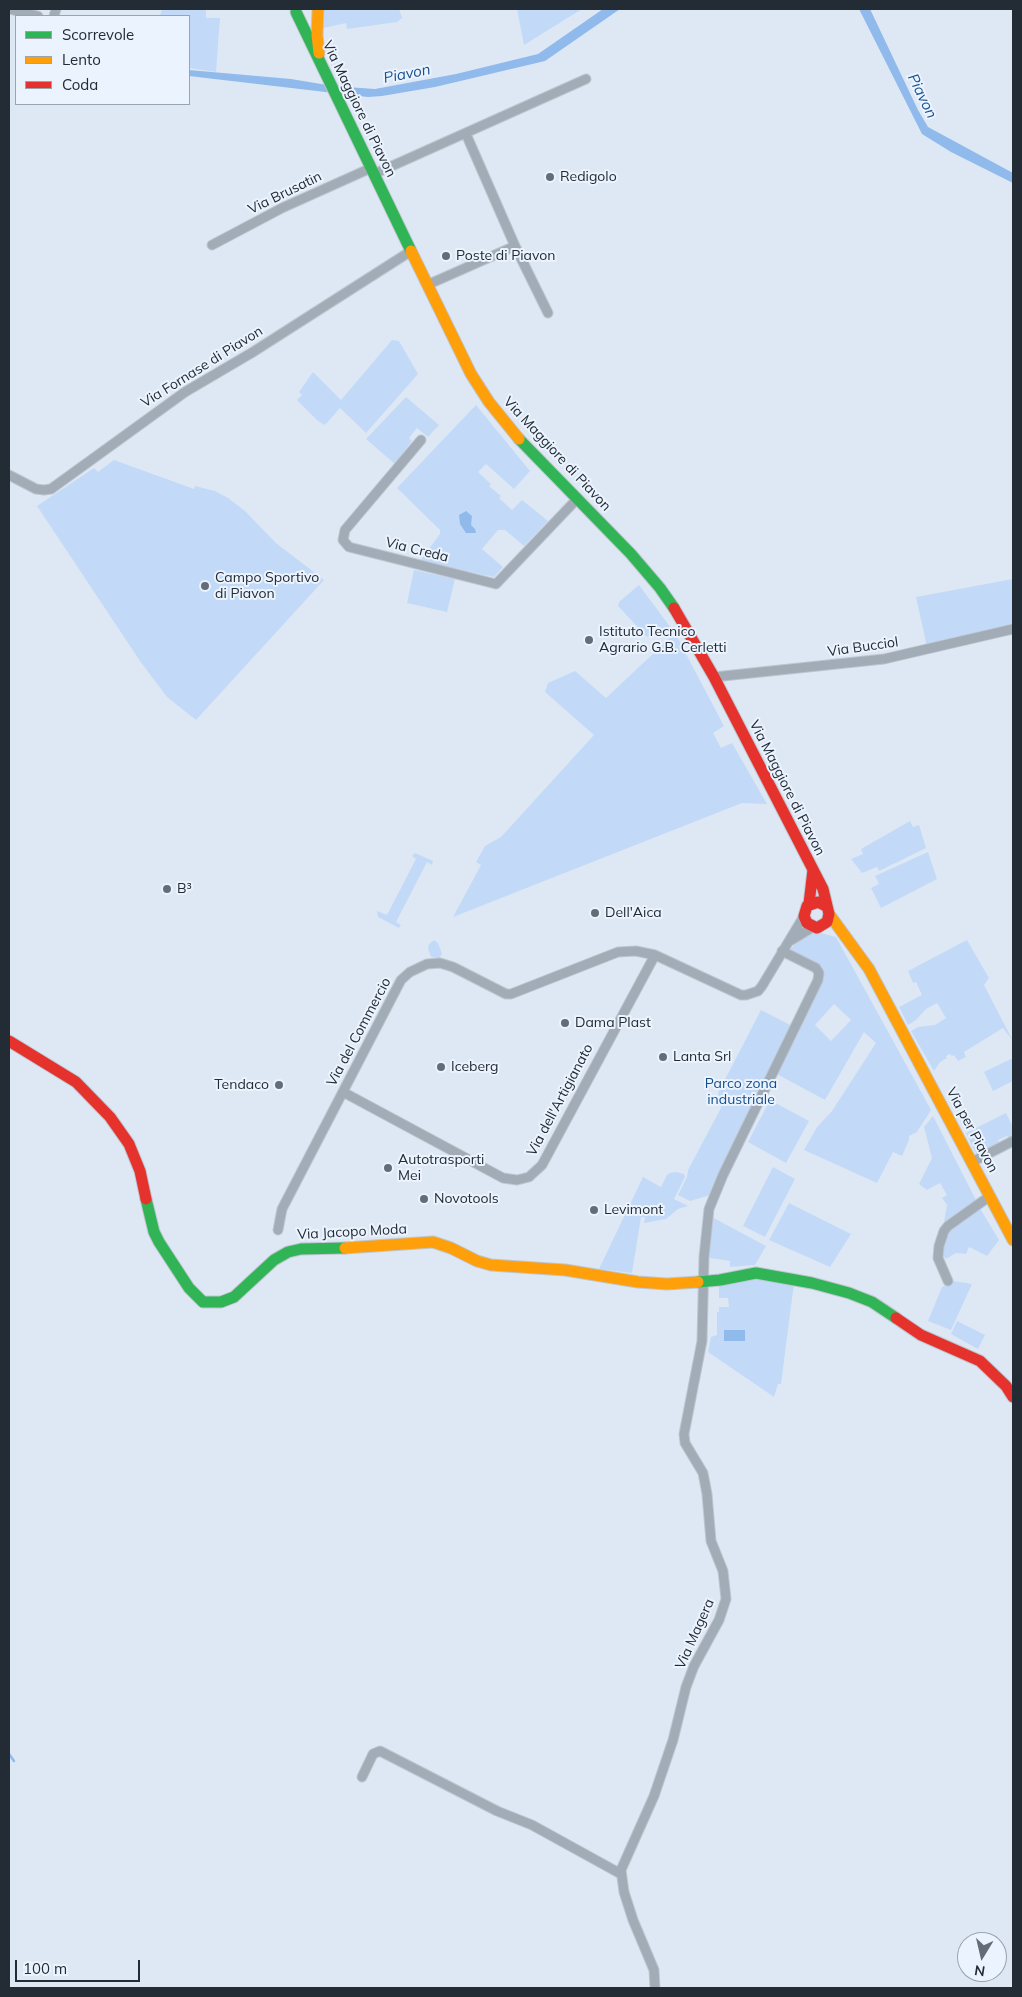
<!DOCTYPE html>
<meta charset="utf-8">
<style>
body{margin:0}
#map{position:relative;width:1022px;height:1997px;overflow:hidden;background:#dee8f4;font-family:Mulish,sans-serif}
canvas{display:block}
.frame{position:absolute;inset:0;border:10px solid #232b34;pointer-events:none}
.legend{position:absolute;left:15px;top:15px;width:175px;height:90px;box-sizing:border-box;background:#ebf3fe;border:1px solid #9ba3ad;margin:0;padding:6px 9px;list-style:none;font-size:15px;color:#232b34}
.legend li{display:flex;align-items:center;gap:10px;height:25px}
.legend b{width:25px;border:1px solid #9ba3ad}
.north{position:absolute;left:957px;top:1932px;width:50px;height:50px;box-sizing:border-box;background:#ebf3fe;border:1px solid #9ba3ad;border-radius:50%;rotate:189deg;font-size:14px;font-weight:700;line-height:20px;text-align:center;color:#232b34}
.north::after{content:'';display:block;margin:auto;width:18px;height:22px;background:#646d77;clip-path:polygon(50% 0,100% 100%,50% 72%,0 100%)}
.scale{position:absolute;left:15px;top:1960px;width:125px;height:22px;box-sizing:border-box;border:2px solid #232b34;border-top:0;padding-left:6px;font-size:15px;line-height:18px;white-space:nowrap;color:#232b34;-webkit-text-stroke:4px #ebf3fe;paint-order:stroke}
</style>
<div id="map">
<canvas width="1022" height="1997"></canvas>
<div class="frame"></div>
<ul class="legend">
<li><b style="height:6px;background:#30b455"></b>Scorrevole</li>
<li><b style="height:6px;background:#ff9f0a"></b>Lento</li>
<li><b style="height:6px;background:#e5322d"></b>Coda</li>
</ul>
<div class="north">N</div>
<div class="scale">100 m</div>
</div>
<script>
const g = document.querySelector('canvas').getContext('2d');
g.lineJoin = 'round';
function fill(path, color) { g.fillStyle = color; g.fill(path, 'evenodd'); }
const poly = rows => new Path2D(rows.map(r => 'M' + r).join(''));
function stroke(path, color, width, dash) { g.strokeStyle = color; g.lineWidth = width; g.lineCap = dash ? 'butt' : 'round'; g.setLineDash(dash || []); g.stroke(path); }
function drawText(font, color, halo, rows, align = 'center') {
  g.font = font + ' Mulish,sans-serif'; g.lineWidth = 4; g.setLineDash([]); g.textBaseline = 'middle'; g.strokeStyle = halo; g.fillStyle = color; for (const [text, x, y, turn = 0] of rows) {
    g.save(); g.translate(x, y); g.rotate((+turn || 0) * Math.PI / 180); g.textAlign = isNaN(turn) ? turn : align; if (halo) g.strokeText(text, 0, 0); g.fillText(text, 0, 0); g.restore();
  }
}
const green = poly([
 [162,9,206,9,206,18,220,18,216,72,189,68,189,16,160,16],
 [324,9,399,9,402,18,397,22,347,29,346,23,319,29],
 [517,9,582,9,524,45],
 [392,340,399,341,418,374,366,433,340,408,325,425,318,421,297,400,302,395,299,392,313,372,341,400],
 [406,397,439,425,428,437,417,428,409,438,412,441,395,464,366,439],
 [476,405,530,471,514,489,486,464,478,472,491,484,489,486,501,496,499,498,512,510,522,500,548,521,524,546,505,530,498,530,482,549,503,567,494,577,420,561,440,534,440,530,397,488],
 [114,460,194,489,195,486,215,491,228,498,245,511,276,543,324,580,196,720,167,697,140,661,37,506,94,468,98,472],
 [414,570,455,579,447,612,407,603],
 [1013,579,1013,627,927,647,916,597],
 [639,585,671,628,647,637,618,606,619,602],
 [675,633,724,726,713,733,721,748,732,743,767,804,742,803,453,917,481,865,476,862,485,846,501,837,594,735,545,692,548,683,575,671,606,698],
 [910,821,913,827,919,825,926,848,879,871,877,867,862,873,851,859,863,854,861,849],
 [928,852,937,879,881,908,871,888,879,884,875,876],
 [415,853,433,861,432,865,427,862,396,922,401,925,399,928,378,917,377,911,387,915,416,859,412,856],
 [821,933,836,937,931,1110,917,1132,909,1136,909,1140,902,1156,893,1152,877,1183,804,1150,817,1127,832,1111,876,1043,864,1032,825,1100,773,1072,714,1194,690,1201,678,1195,687,1177,688,1170,721,1108,718,1093,761,1010,796,1028,819,973,786,954,800,939,810,934],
 [834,1004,851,1020,831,1041,815,1025],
 [434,940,438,943,442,954,439,959,431,957,428,948,429,944],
 [967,940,989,978,984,985,1013,1041,1003,1028,964,1052,966,1057,958,1061,954,1055,952,1056,950,1054,946,1056,947,1058,940,1062,934,1071,911,1031,918,1027,935,1025,946,1018,937,1003,926,1009,916,1020,908,1025,899,1007,922,995,916,982,913,983,908,971],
 [1013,1058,1013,1081,993,1091,984,1072],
 [770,1100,809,1121,786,1163,748,1142],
 [1006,1113,1013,1127,1013,1138,1010,1140,1007,1136,998,1140,1000,1144,977,1156,966,1133],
 [933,1116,977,1202,944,1222,947,1205,942,1198,947,1195,940,1183,927,1190,919,1184,932,1158,924,1127],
 [773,1167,795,1179,765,1237,743,1226],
 [676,1172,684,1174,685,1177,674,1199,688,1206,678,1209,666,1219,644,1223,645,1217,641,1217,632,1273,599,1269,643,1177,661,1187,667,1175,670,1173],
 [789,1203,851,1234,830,1267,769,1240],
 [978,1205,999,1240,987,1256,969,1247,966,1254,956,1253,946,1259,938,1249,943,1234],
 [708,1215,766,1246,755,1265,730,1267,730,1261,704,1257],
 [746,1276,794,1283,781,1384,778,1384,774,1397,708,1352,711,1337,717,1335,717,1312,719,1312,719,1307,729,1307,728,1298,719,1298,719,1285],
 [953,1281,972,1284,951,1330,928,1321,942,1287],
 [957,1321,985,1335,978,1349,951,1334]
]);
const water = poly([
 [603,9,620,9,545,61,435,87,382,96,368,97,189,76,189,70,291,79,333,86,375,89,456,74,538,54],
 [859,9,870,9,918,110,928,127,1013,173,1013,183,951,152,922,134],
 [466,511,472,516,471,525,475,529,476,533,466,533,460,524,459,515],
 [724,1330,745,1330,745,1341,724,1341]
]);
const stream = poly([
 [9,1754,14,1761]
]);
const street = poly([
 [9,9,38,16],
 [54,16,56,9],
 [374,174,586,79],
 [212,245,282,208,371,168],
 [515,246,548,313],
 [427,285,515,246,466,134],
 [421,440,345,530,343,540,349,547,496,584,577,499],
 [9,475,36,489,44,490,51,489,185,392,253,352,411,251],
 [714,677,884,659,1013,629],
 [790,941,813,927],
 [343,1092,503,1178,517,1180,529,1177,542,1165,655,955],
 [972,1162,1013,1141],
 [278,1230,282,1209,401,980,410,972,427,964,440,963,453,967,506,994,511,994,618,952,636,951,655,955,741,995,746,995,758,991,762,986,804,916],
 [948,1281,938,1258,939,1246,944,1231,948,1226,990,1196],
 [362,1777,373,1754,380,1751,497,1811,532,1825,621,1874],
 [655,1988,654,1970,633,1920,624,1892,621,1870,654,1796,673,1740,686,1687,694,1666,719,1620,726,1599,723,1571,711,1541,707,1494,703,1473,685,1443,684,1434,702,1341,704,1257,709,1209,723,1175,818,980,819,973,816,968,782,951]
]);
const fast = poly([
 [296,12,411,251],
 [519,439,631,554,660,588,674,608],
 [146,1199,154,1232,159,1242,189,1288,203,1302,221,1302,234,1297,274,1260,288,1252,301,1249,345,1248],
 [698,1282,720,1280,756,1273,812,1283,849,1293,872,1302,896,1318]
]);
const slow = poly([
 [318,10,317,35,319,53],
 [411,251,471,374,489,402,519,439],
 [829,914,869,969,1013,1240],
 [345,1248,433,1242,451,1248,477,1261,491,1265,565,1270,638,1282,667,1284,698,1282]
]);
const jam = poly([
 [674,608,714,677,823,889,829,914,827,922,817,928,807,923,804,916,807,906,818,902,826,906],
 [809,904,813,870],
 [9,1041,76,1082,110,1117,129,1144,140,1171,146,1199],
 [896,1318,921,1335,980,1361,1006,1386,1013,1397]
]);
const markers = [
 [550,177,5,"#646d77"],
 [446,256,5,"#646d77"],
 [205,586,5,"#646d77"],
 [589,640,5,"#646d77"],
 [167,889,5,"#646d77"],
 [595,913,5,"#646d77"],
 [565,1023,5,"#646d77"],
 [663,1057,5,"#646d77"],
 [441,1067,5,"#646d77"],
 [279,1085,5,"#646d77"],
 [388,1168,5,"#646d77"],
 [424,1199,5,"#646d77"],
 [594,1210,5,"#646d77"]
];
const streetNames = [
 ["Via Maggiore di Piavon",359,109,64],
 ["Via Brusatin",285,193,-26],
 ["Via Fornase di Piavon",202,367,-32],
 ["Via Maggiore di Piavon",557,454,47],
 ["Via Creda",417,550,14],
 ["Via Bucciol",863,647,-8],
 ["Via Maggiore di Piavon",787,788,63],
 ["Via del Commercio",359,1032,-62],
 ["Via dell'Artigianato",560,1100,-62],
 ["Via per Piavon",972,1130,62],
 ["Via Jacopo Moda",352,1232,-3],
 ["Via Magera",695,1634,-66]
];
const poiNames = [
 ["Redigolo",560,177],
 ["Poste di Piavon",456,256],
 ["Campo Sportivo",215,578],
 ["di Piavon",215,594],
 ["Istituto Tecnico",599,632],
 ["Agrario G.B. Cerletti",599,648],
 ["B³",177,889],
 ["Dell'Aica",605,913],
 ["Dama Plast",575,1023],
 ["Lanta Srl",673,1057],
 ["Iceberg",451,1067],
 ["Tendaco",269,1085,"right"],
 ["Autotrasporti",398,1160],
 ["Mei",398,1176],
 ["Novotools",434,1199],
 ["Levimont",604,1210]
];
const parkNames = [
 ["Parco zona",741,1084],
 ["industriale",741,1100]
];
const waterNames = [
 ["Piavon",407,74,-11],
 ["Piavon",922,96,64]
];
fill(green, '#c2daf7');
fill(water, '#90baec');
stroke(stream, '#90baec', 2.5);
stroke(street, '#bec6d0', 11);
stroke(fast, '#bec6d0', 13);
stroke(slow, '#bec6d0', 13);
stroke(jam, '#bec6d0', 13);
stroke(street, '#a2acb6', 9);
stroke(fast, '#30b455', 11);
stroke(slow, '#ff9f0a', 11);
stroke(jam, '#e5322d', 11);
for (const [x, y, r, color] of markers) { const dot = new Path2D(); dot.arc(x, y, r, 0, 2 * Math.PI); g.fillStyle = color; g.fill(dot); stroke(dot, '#ebf3fe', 2); }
drawText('14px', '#232b34', '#ebf3fe', streetNames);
drawText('14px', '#232b34', '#ebf3fe', poiNames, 'left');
drawText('14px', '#144e8a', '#ebf3fe', parkNames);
drawText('italic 15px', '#18518e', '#ebf3fe', waterNames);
</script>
